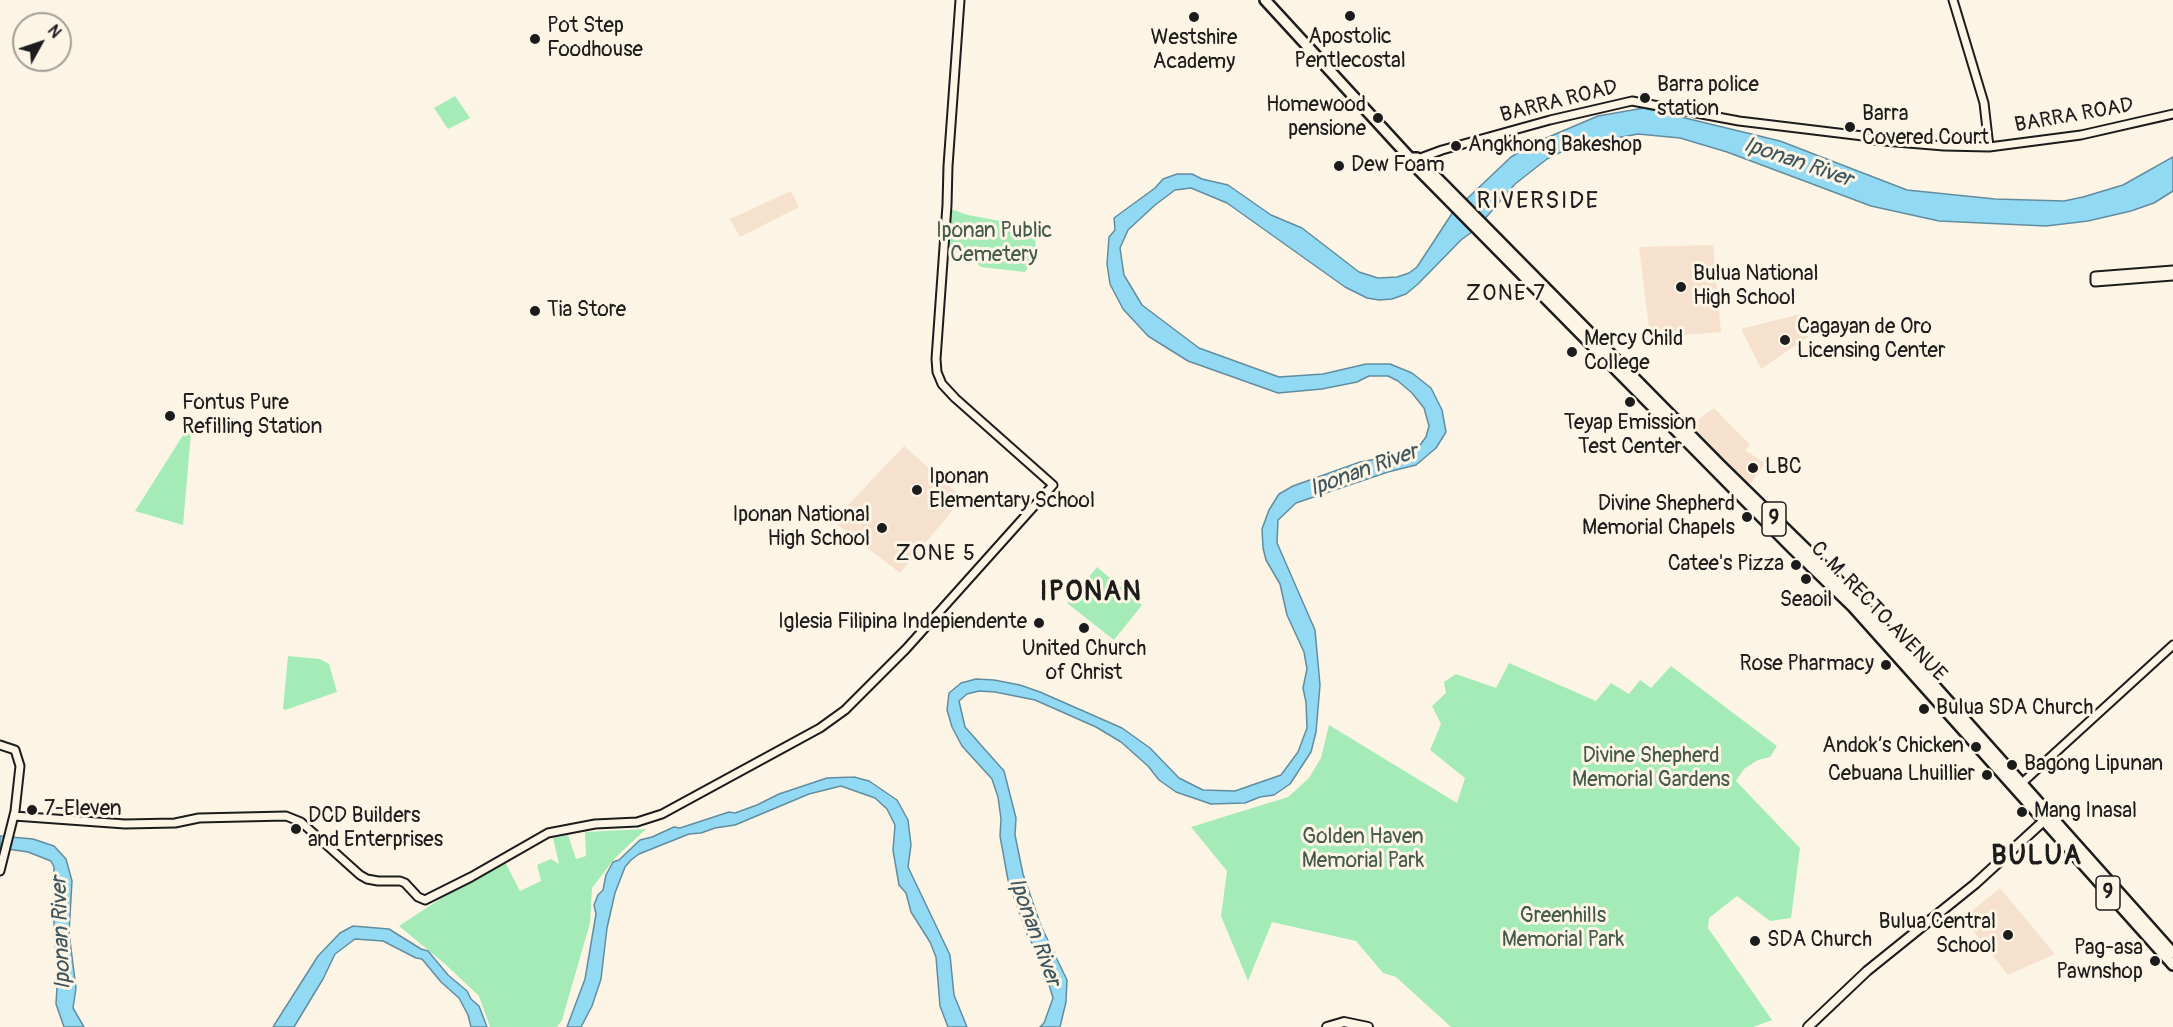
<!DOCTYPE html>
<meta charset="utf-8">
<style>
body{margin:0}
#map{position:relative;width:2173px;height:1027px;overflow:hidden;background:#fcf5e5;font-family:Pangolin,sans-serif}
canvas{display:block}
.north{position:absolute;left:12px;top:12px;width:60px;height:60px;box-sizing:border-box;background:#fcf5e5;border:2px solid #a29e95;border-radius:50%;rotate:50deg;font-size:16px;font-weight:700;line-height:24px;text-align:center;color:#1c1c1c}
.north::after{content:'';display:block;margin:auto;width:21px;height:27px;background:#1c1c1c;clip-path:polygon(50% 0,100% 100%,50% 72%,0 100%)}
</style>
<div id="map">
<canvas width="2173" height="1027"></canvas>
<div class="north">N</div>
</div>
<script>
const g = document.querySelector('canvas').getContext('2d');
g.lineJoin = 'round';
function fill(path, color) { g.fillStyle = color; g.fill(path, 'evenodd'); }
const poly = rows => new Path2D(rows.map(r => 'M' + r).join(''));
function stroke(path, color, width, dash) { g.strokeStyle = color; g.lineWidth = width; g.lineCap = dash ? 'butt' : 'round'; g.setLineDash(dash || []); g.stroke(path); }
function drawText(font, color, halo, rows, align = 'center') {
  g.font = font + ' Pangolin,sans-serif'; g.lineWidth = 6; g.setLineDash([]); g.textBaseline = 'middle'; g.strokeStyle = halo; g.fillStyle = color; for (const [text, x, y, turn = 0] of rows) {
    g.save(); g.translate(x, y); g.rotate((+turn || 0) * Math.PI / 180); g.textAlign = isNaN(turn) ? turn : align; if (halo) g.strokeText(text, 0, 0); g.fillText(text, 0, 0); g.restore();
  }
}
const built = poly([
 [791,191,799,207,740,237,730,219],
 [1713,245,1721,332,1657,337,1649,327,1639,247],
 [1800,314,1808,337,1761,369,1741,329],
 [1714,408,1750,445,1745,450,1765,463,1749,486,1690,429,1692,424],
 [904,446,963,498,900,573,833,521],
 [2000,888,2055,954,2008,975,1963,918]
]);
const green = poly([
 [455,96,470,118,448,129,434,108],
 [945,207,968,215,1017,224,1035,239,1037,254,1025,272,981,267,971,257,942,248],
 [192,421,183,525,135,511],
 [1097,567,1142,605,1114,640,1067,603],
 [288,656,320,659,329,664,337,692,285,710,283,708],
 [1509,663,1596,701,1611,683,1629,694,1640,680,1651,688,1671,666,1777,746,1770,757,1758,760,1744,769,1736,781,1800,848,1791,918,1770,921,1737,896,1709,918,1708,928,1772,1020,1753,1027,1451,1027,1396,977,1383,973,1356,941,1272,922,1248,981,1221,916,1227,871,1191,827,1288,797,1309,778,1321,758,1329,725,1457,803,1465,778,1430,750,1441,724,1432,706,1446,693,1444,682,1456,674,1496,688],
 [646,829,615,858,592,888,590,923,562,1020,557,1027,490,1027,479,996,445,964,399,926,443,897,505,862,520,891,541,881,537,865,551,859,559,864,553,838,568,835,576,859,586,856,585,832]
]);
const water = poly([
 [1644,108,1780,141,1907,190,1995,199,2064,201,2083,197,2123,185,2173,157,2173,191,2154,203,2131,211,2088,221,2046,226,1939,221,1871,206,1727,152,1680,138,1638,134,1590,143,1561,152,1547,159,1515,184,1476,229,1461,240,1418,284,1406,294,1392,299,1379,300,1367,298,1345,287,1227,203,1191,188,1175,190,1155,205,1128,230,1120,248,1124,275,1142,305,1199,348,1279,377,1323,374,1366,364,1390,364,1412,373,1431,388,1442,410,1446,432,1436,448,1416,465,1388,472,1296,503,1278,520,1277,543,1315,630,1320,685,1316,732,1311,752,1290,784,1274,795,1260,797,1245,803,1211,804,1176,792,1159,780,1148,766,1121,742,1096,727,1035,700,995,692,979,691,967,694,959,701,965,727,1004,771,1016,818,1015,835,1023,874,1041,926,1067,980,1066,1002,1060,1027,1040,1027,1044,1023,1053,998,1042,962,1027,934,1008,880,1000,836,1001,819,998,797,992,779,962,746,952,727,947,710,949,693,961,683,976,679,994,680,1020,685,1040,692,1122,728,1150,748,1179,778,1203,790,1235,791,1281,775,1298,752,1307,728,1306,702,1303,688,1307,669,1304,652,1287,615,1280,584,1266,560,1263,548,1262,529,1269,510,1279,494,1293,486,1360,462,1410,453,1420,445,1426,437,1429,426,1424,408,1412,393,1398,381,1388,376,1369,376,1357,382,1322,389,1278,393,1188,361,1148,336,1123,309,1110,284,1107,264,1109,237,1115,230,1114,218,1155,188,1163,179,1177,174,1192,174,1202,179,1228,185,1271,215,1302,228,1359,272,1378,278,1397,277,1409,273,1417,267,1453,212,1511,157,1532,144,1598,116,1644,108],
 [854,777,869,781,897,800,908,820,911,845,908,867,950,955,954,995,967,1027,948,1027,940,1006,936,957,930,942,911,912,906,893,899,885,893,850,895,825,887,809,875,798,841,786,809,794,735,825,715,828,701,833,689,834,639,854,631,860,625,867,615,893,607,928,601,979,592,1006,581,1027,567,1027,585,979,596,914,594,905,598,895,603,890,606,875,613,862,619,860,640,840,652,837,674,827,680,828,729,812,735,813,757,805,779,794,827,778,854,777],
 [0,836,33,839,54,846,66,859,72,881,69,933,76,988,73,1008,84,1027,64,1027,56,1004,58,970,54,936,54,867,51,861,28,852,0,848,0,836],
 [353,926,389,929,421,949,428,951,448,975,467,991,471,999,479,1006,487,1027,471,1027,468,1015,459,998,441,982,422,959,416,958,383,941,355,939,335,954,323,979,294,1027,273,1027,318,956,340,933,353,926]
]);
const tertiary = poly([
 [1953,0,1984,103,1989,147],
 [1415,160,1442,150,1550,120,1632,101,1739,121,1863,136,1872,140,1944,146,1989,147,2081,135,2173,114],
 [2173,270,2095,276,2095,282,2173,276],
 [0,745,15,750,20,766,15,811,0,871],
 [2022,783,2173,645],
 [14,816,125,824,175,823,199,818,286,816,301,822,360,875,367,879,378,881,400,881,405,883,418,897,425,900,471,877,548,833,595,824,637,822,662,814,820,728,845,710,906,649,1053,485,955,398,942,384,937,372,936,359,947,205,948,166,960,0]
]);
const secondary = poly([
 [1327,1027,1344,1022,1368,1027],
 [1808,1027,1867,971,1975,884,2048,817]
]);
const trunk = poly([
 [1265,0,1410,158,1412,163,1794,550,1853,607,2173,965],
 [1410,158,1417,158,1443,184,1720,465,1859,601,2173,953]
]);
const markers = [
 [1350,16,6,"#1c1c1c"],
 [1194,17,6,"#1c1c1c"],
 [535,39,6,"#1c1c1c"],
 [1645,98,6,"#1c1c1c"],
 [1378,118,6,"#1c1c1c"],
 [1850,127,6,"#1c1c1c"],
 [1456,146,6,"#1c1c1c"],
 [1339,166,6,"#1c1c1c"],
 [1681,287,6,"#1c1c1c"],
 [535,311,6,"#1c1c1c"],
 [1785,340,6,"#1c1c1c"],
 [1572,352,6,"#1c1c1c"],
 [1630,402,6,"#1c1c1c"],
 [170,416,6,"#1c1c1c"],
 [1753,468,6,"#1c1c1c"],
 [917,490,6,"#1c1c1c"],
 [1747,517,6,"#1c1c1c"],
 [882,528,6,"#1c1c1c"],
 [1796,565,6,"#1c1c1c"],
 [1806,579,6,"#1c1c1c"],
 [1039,623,6,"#1c1c1c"],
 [1084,628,6,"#1c1c1c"],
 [1886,665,6,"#1c1c1c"],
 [1924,709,6,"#1c1c1c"],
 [1976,747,6,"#1c1c1c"],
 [2012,765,6,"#1c1c1c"],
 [1987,775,6,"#1c1c1c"],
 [32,810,6,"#1c1c1c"],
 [2022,812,6,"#1c1c1c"],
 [296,829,6,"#1c1c1c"],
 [2008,935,6,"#1c1c1c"],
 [1755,941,6,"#1c1c1c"],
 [2155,961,6,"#1c1c1c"]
];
const shields = [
 [1774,519,24],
 [2108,893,24]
];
const shieldNames = [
 ["9",1774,519],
 ["9",2108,893]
];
const poiNames = [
 ["Pot Step",547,27],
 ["Foodhouse",547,51],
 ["Apostolic",1350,38,"center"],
 ["Pentlecostal",1350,62,"center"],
 ["Westshire",1194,39,"center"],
 ["Academy",1194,63,"center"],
 ["Barra police",1657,86],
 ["station",1657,110],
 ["Homewood",1366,106,"right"],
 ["pensione",1366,130,"right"],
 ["Barra",1862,115],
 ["Covered Court",1862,139],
 ["Angkhong Bakeshop",1468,146],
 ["Dew Foam",1351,166],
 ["Bulua National",1693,275],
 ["High School",1693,299],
 ["Tia Store",547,311],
 ["Cagayan de Oro",1797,328],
 ["Licensing Center",1797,352],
 ["Mercy Child",1584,340],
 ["College",1584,364],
 ["Fontus Pure",182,404],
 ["Refilling Station",182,428],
 ["Teyap Emission",1630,424,"center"],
 ["Test Center",1630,448,"center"],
 ["LBC",1765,468],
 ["Iponan",929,478],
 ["Elementary School",929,502],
 ["Divine Shepherd",1735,505,"right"],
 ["Memorial Chapels",1735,529,"right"],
 ["Iponan National",870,516,"right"],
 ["High School",870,540,"right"],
 ["Catee's Pizza",1784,565,"right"],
 ["Seaoil",1806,601,"center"],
 ["Iglesia Filipina Indepiendente",1027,623,"right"],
 ["United Church",1084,650,"center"],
 ["of Christ",1084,674,"center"],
 ["Rose Pharmacy",1874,665,"right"],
 ["Bulua SDA Church",1936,709],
 ["Andok’s Chicken",1964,747,"right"],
 ["Bagong Lipunan",2024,765],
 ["Cebuana Lhuillier",1975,775,"right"],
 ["7-Eleven",44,810],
 ["Mang Inasal",2034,812],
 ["DCD Builders",308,817],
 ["and Enterprises",308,841],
 ["Bulua Central",1996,923,"right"],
 ["School",1996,947,"right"],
 ["SDA Church",1767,941],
 ["Pag-asa",2143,949,"right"],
 ["Pawnshop",2143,973,"right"]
];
const streetNames = [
 ["BARRA ROAD",1559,102,-14],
 ["BARRA ROAD",2074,116,-10],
 ["C. M. RECTO AVENUE",1878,612,46]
];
const parkNames = [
 ["Iponan Public",994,232],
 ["Cemetery",994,256],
 ["Divine Shepherd",1651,757],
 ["Memorial Gardens",1651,781],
 ["Golden Haven",1363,838],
 ["Memorial Park",1363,862],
 ["Greenhills",1563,917],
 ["Memorial Park",1563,941]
];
const waterNames = [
 ["Iponan River",1798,163,19],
 ["Iponan River",1364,471,-20],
 ["Iponan River",1034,932,70],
 ["Iponan River",62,933,-92]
];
const neighbourhoodNames = [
 ["ZONE 7",1506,294],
 ["ZONE 5",936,554]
];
const quarterNames = [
 ["RIVERSIDE",1538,202]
];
const districtNames = [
 ["IPONAN",1091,593],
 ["BULUA",2037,857]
];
fill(built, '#f5e1ce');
fill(green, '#a4ebb7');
fill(water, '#92d9f4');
stroke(water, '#638d9e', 1.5);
stroke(tertiary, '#1c1c1c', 11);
stroke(secondary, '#1c1c1c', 12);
stroke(trunk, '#1c1c1c', 14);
stroke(tertiary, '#fcf5e5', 7);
stroke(secondary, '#fcf5e5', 8);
stroke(trunk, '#fcf5e5', 9);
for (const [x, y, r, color] of markers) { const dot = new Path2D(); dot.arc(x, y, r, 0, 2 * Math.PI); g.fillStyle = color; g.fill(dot); stroke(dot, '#fcf5e5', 2); }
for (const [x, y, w] of shields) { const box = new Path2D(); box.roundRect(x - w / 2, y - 17, w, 34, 4.5); g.fillStyle = '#fcf5e5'; g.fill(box); stroke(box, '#1c1c1c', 1.5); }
drawText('bold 20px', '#1c1c1c', null, shieldNames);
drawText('21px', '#1c1c1c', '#fcf5e5', poiNames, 'left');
drawText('21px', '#1c1c1c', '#fcf5e5', streetNames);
drawText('21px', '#455a4a', '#fcf5e5', parkNames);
drawText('italic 22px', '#3f555d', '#fcf5e5', waterNames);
g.letterSpacing = '1.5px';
drawText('22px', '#1c1c1c', '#fcf5e5', neighbourhoodNames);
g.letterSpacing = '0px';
g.letterSpacing = '1.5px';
drawText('24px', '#1c1c1c', '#fcf5e5', quarterNames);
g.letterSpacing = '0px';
g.letterSpacing = '1.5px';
drawText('bold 27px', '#1c1c1c', '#fcf5e5', districtNames);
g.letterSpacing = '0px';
</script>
